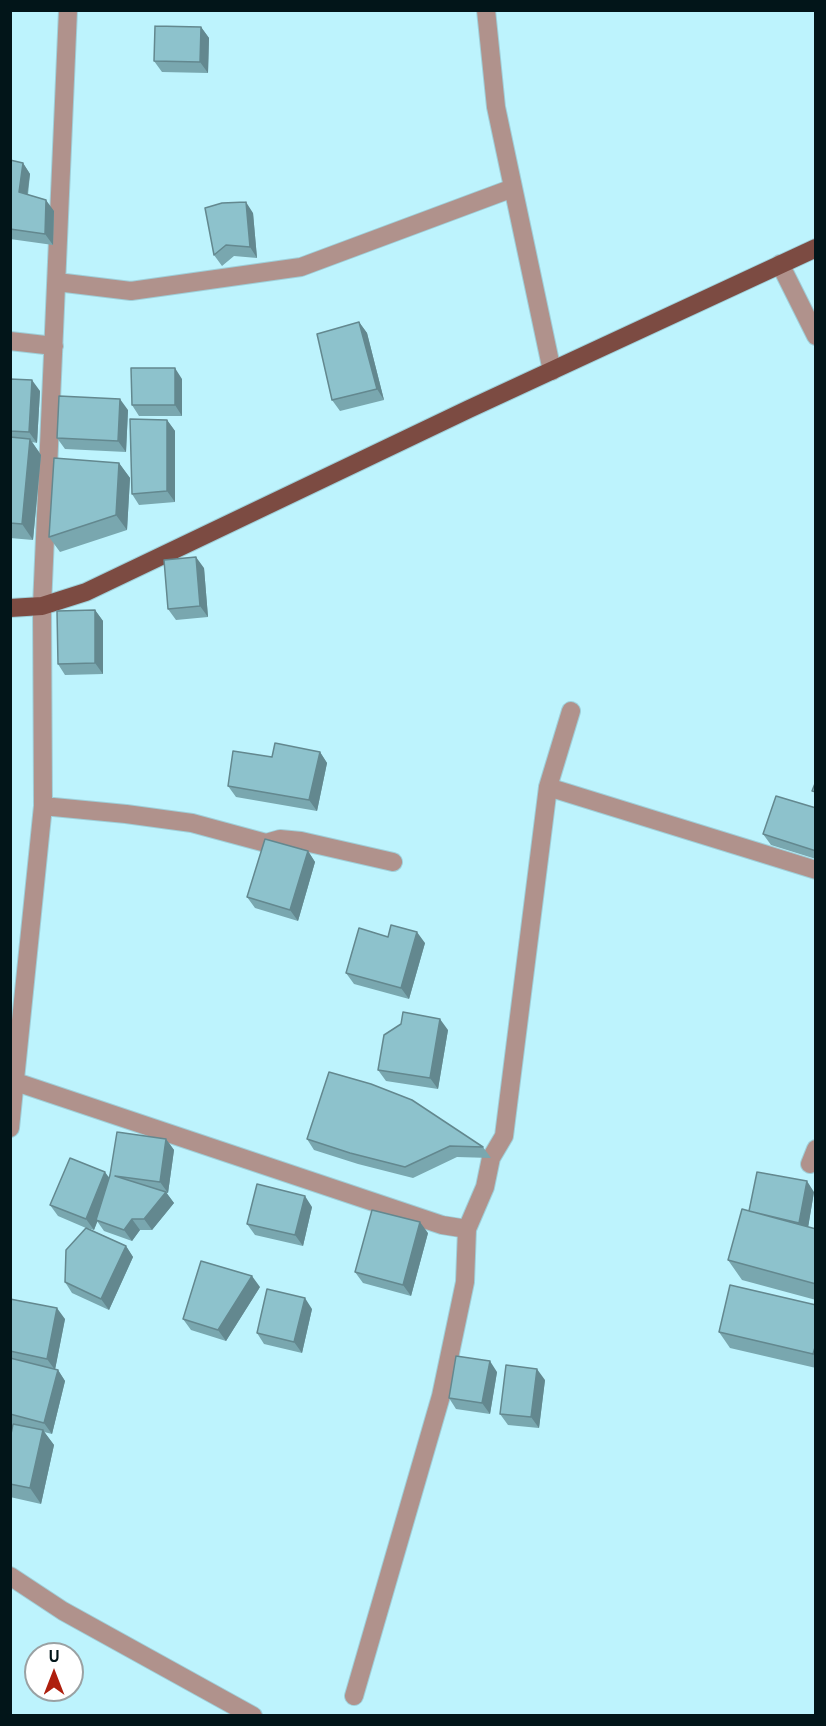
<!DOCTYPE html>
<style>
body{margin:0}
#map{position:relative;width:826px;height:1726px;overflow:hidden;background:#bdf3fd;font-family:Ubuntu,sans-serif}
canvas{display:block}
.frame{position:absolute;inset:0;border:12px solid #021519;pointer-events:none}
.north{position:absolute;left:24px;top:1642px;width:60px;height:60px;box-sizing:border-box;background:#fff;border:2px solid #9aa1a3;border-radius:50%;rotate:0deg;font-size:16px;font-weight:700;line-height:24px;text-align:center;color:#021519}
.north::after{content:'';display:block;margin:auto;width:21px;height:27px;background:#ae1f0e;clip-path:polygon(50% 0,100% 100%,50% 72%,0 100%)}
</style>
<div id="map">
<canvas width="826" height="1726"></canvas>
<div class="frame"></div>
<div class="north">U</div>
</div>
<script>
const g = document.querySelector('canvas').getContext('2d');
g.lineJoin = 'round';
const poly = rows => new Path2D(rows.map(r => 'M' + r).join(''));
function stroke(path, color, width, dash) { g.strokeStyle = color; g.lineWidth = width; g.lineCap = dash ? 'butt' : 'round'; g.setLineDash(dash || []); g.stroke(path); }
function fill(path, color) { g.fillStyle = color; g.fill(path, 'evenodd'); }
const minor = poly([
 [486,10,496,107,552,371],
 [780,264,816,336],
 [57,282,131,291,301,267,513,188],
 [10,341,54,346],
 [548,787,816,870],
 [43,806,126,814,192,823,266,843,280,839,301,841,393,862],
 [10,1080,442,1225,467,1229,485,1187,491,1158,504,1136,548,787,571,711],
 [10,1128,43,806,42,606,68,10],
 [810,1164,816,1149],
 [10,1576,63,1611,253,1716],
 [354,1696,441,1396,465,1282,467,1229]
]);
const major = poly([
 [10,608,42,606,86,592,469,409,816,248]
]);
const wall = poly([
 [201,27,209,38,208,73,162,72,154,61],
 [10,160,23,163,30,174,28,195,54,211,53,245,10,239],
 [253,213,257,258,234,256,222,266,214,255],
 [359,322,367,333,384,400,340,411,332,400],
 [10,379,40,391,37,443,32,442,41,455,33,540,10,538],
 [182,379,182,416,139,416,132,405],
 [128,410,126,452,65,449,57,438],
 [167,420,175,431,175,502,139,505,132,494],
 [119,463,130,478,127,530,60,552,49,537],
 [204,568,208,617,176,620,168,609],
 [95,610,103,621,103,674,65,675,58,664],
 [320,752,327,763,317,811,236,797,228,786,272,757],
 [816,808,816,859,771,845,763,834],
 [308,851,315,862,298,921,255,908,247,897],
 [388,937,425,943,409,999,354,984,346,973],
 [448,1030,438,1089,386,1081,378,1070],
 [166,1139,174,1150,168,1193,166,1193,174,1203,152,1230,140,1230,132,1241,104,1231,97,1221,94,1230,87,1228,126,1246,133,1257,109,1310,72,1293,65,1282,86,1228,58,1216,50,1205,109,1178],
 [307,1139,483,1147,491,1158,457,1157,413,1178,358,1164,314,1150],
 [814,1192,808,1227,816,1229,816,1300,742,1280,728,1260,749,1211],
 [312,1207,303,1246,255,1235,247,1224],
 [428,1233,411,1296,363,1283,355,1272],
 [260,1287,226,1341,191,1330,183,1319],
 [10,1299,65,1319,55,1369,58,1370,65,1381,52,1434,44,1432,54,1445,41,1504,10,1497,10,1439,13,1424,10,1423],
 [816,1305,816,1368,730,1348,719,1332],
 [312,1309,302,1353,264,1344,257,1333],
 [497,1372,490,1414,456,1409,449,1398],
 [545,1380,539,1428,508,1425,500,1414]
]);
const shadedWall = poly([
 [201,27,209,38,208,73,200,62],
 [23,163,30,174,26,203,19,192],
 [46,200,54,211,53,245,45,234],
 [246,202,253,213,257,258,250,247],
 [359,322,367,333,384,400,377,389],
 [175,368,182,379,182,416,175,405],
 [32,380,40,391,37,443,29,432],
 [120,399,128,410,126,452,118,441],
 [167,420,175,431,175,502,167,491],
 [30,439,41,455,33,540,22,524],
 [119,463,130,478,127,530,116,515],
 [196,557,204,568,208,617,200,606],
 [95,610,103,621,103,674,95,663],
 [320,752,327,763,317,811,309,800],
 [308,851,315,862,298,921,290,910],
 [417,932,425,943,409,999,401,988],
 [440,1019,448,1030,438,1089,430,1078],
 [166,1139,174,1150,168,1193,160,1182],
 [105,1172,113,1183,94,1230,86,1219],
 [807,1181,814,1192,807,1234,799,1223],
 [166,1192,174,1203,152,1230,144,1219],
 [305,1196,312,1207,303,1246,295,1235],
 [132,1219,140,1230,132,1241,124,1230],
 [420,1222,428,1233,411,1296,403,1285],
 [126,1246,133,1257,109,1310,101,1299],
 [252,1276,260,1287,226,1341,218,1330],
 [305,1298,312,1309,302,1353,294,1342],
 [57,1308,65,1319,55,1370,47,1359],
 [816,1344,816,1358,813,1354],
 [490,1361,497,1372,490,1414,482,1403],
 [537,1369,545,1380,539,1428,531,1417],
 [58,1370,65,1381,52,1434,44,1423],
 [43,1430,54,1445,41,1504,30,1488]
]);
const building = poly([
 [155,26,201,27,200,62,154,61,155,26],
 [10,160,23,163,19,192,46,200,45,234,10,229,10,160],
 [246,202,250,247,226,245,214,255,205,208,222,203,246,202],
 [359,322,377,389,332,400,317,334,359,322],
 [131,368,175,368,175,405,132,405,131,368],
 [10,379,32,380,29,432,10,431,10,379],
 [59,396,120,399,118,441,57,438,59,396],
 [130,419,167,420,167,491,132,494,130,419],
 [10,437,30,439,22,524,10,523,10,437],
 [54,458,119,463,116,515,49,537,54,458],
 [196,557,200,606,168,609,164,560,196,557],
 [95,610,95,663,58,664,57,611,95,610],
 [275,743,320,752,309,800,228,786,233,751,272,757,275,743],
 [816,781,816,792,812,791,816,781],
 [776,796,816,808,816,851,763,834,776,796],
 [265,839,308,851,290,910,247,897,265,839],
 [391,925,417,932,401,988,346,973,359,928,388,937,391,925],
 [403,1012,440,1019,430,1078,378,1070,384,1035,401,1024,403,1012],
 [329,1072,371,1084,412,1100,483,1147,450,1146,405,1167,350,1153,307,1139,329,1072],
 [117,1132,166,1139,160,1182,115,1176,166,1192,144,1219,132,1219,124,1230,96,1220,110,1175,117,1132],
 [70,1158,105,1172,86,1219,50,1205,70,1158],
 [757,1172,807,1181,799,1223,782,1219,749,1211,757,1172],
 [257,1184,305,1196,295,1235,247,1224,257,1184],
 [742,1209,816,1229,816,1284,728,1260,742,1209],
 [372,1210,420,1222,403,1285,355,1272,372,1210],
 [86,1228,126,1246,101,1299,65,1282,66,1250,86,1228],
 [201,1261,252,1276,218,1330,183,1319,201,1261],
 [730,1285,816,1305,816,1344,813,1354,719,1332,730,1285],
 [267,1289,305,1298,294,1342,257,1333,267,1289],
 [10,1299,57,1308,47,1359,10,1351,10,1299],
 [456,1356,490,1361,482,1403,449,1398,456,1356],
 [10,1358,58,1370,44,1423,10,1414,10,1358],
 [506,1365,537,1369,531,1417,500,1414,506,1365],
 [13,1424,43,1430,30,1488,10,1484,10,1439,13,1424]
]);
stroke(minor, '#9fcfd9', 20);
stroke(major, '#9fcfd9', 20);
stroke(minor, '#b0928c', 18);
stroke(major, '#7c4b42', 18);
fill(wall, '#79a7af');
fill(shadedWall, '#63888f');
fill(building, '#8dc2cc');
stroke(building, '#63888f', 1.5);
</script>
